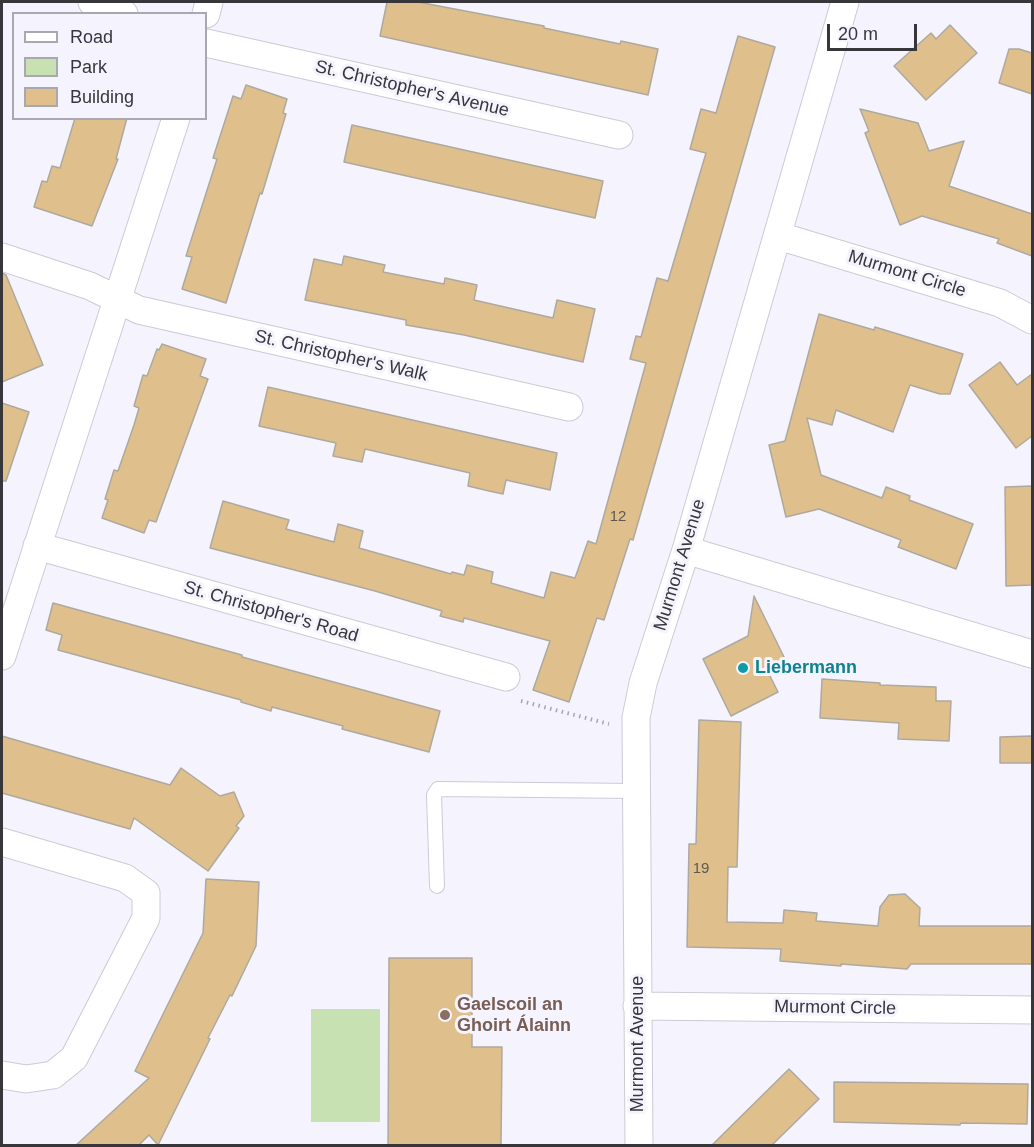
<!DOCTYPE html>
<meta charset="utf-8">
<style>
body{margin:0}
#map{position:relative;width:1034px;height:1147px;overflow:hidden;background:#f5f4fe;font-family:Arial,sans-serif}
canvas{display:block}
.frame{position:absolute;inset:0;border:3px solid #37363a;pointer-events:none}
.legend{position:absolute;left:12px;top:12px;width:195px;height:108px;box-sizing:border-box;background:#f5f4fe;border:2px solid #a9a8b0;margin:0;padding:8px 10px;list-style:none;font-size:18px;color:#37363a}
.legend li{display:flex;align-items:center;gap:12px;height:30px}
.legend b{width:30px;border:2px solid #a9a8b0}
.scale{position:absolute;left:827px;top:24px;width:90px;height:27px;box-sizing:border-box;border:3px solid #37363a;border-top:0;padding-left:8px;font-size:18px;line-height:21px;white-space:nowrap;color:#37363a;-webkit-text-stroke:4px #f5f4fe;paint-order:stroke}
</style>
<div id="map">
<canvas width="1034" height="1147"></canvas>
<div class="frame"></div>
<ul class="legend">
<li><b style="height:8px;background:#fff"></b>Road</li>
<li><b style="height:16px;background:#c7e1b2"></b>Park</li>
<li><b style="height:16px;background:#dfbf8b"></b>Building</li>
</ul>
<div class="scale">20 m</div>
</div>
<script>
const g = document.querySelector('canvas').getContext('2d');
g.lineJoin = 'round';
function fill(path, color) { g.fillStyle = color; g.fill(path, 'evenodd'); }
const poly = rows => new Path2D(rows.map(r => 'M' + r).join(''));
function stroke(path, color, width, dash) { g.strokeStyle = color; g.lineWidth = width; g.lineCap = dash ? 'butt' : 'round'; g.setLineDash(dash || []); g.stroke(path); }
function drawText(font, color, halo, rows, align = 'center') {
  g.font = font + ' Arial,sans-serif'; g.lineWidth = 6; g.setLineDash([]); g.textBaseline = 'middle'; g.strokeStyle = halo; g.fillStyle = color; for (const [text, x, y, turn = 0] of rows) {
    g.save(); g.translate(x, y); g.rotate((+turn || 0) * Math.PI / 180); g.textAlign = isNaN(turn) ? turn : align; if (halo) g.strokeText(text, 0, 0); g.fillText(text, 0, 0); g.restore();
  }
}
const green = poly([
 [311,1009,380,1009,380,1122,311,1122]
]);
const building = poly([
 [387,2,418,2,544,26,544,28,620,44,621,41,658,49,648,95,380,36,387,2],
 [950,25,977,53,926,100,894,66,931,33,936,39,950,25],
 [738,36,775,47,633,540,630,539,604,620,597,618,569,702,533,690,550,641,464,618,463,622,440,616,442,611,375,591,210,548,223,501,289,520,286,529,334,542,338,524,363,531,359,548,451,574,452,572,464,575,467,565,493,572,491,583,544,598,551,572,575,578,588,541,596,544,646,363,630,359,636,336,641,337,657,278,668,281,706,153,690,149,701,109,716,113,738,36],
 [1009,49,1019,49,1032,53,1032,94,999,83,1009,49],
 [246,85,287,99,283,113,286,114,262,194,260,193,226,303,182,289,192,257,186,256,217,159,213,158,233,96,241,99,246,85],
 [860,109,918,123,929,151,964,141,949,186,1032,214,1032,256,997,243,999,239,922,216,900,225,865,133,869,131,860,109],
 [75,118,127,118,116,159,118,159,92,226,34,207,42,181,47,182,52,166,60,168,75,118],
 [352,125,603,181,595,218,344,162,352,125],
 [344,256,385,265,383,272,444,284,445,278,477,285,474,300,553,318,557,300,595,309,583,362,464,335,406,325,406,320,305,300,314,259,342,265,344,256],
 [2,273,6,275,43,365,2,382,2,273],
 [819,314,874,330,875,327,963,354,950,394,940,394,910,385,893,432,836,410,832,425,807,418,821,475,882,498,886,487,910,496,909,500,973,524,956,569,898,547,901,540,819,509,786,517,769,445,785,441,819,314],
 [162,344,206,359,200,376,208,379,156,522,149,520,144,533,102,518,108,500,105,499,114,470,118,471,134,425,139,408,134,406,143,375,147,376,157,349,159,350,162,344],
 [1000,362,1017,385,1032,374,1032,436,1016,448,969,385,1000,362],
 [268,387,557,453,550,490,506,480,503,494,489,491,468,486,470,473,365,449,362,462,333,456,336,443,259,426,268,387],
 [2,403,29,412,6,481,2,481,2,403],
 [1032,486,1032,585,1006,586,1005,487,1032,486],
 [754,596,787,663,768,672,778,692,731,716,703,659,748,636,754,596],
 [53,603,242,655,242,657,440,711,429,752,342,729,343,726,272,707,271,711,241,702,241,700,58,650,62,635,46,630,53,603],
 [822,679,880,683,880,685,936,687,936,701,951,701,949,741,898,739,899,723,820,718,822,679],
 [699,720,741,722,737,867,728,867,727,922,783,923,784,910,817,913,816,921,878,926,880,907,889,895,905,894,920,908,919,926,1032,926,1032,964,911,964,907,969,841,964,841,966,780,961,781,949,687,947,689,844,696,844,699,720],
 [2,736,170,785,181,768,220,796,234,792,244,816,236,826,239,828,208,871,134,818,130,829,2,793,2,736],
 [1032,736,1032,763,1000,763,1000,737,1032,736],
 [206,879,259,882,256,946,232,996,230,995,208,1038,210,1039,158,1145,149,1135,138,1146,75,1146,149,1078,135,1071,203,933,206,879],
 [389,958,472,958,472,1047,502,1047,501,1146,388,1146,389,958],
 [789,1069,819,1099,771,1146,711,1146,789,1069],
 [834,1082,1028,1084,1027,1124,961,1123,960,1125,834,1122,834,1082]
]);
const path = poly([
 [521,701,609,724]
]);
const lane = poly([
 [437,886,434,795,438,789,637,791]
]);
const street = poly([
 [92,2,124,14],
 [206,14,209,2],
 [206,43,619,135],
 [779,236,1000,303,1032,320],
 [2,257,90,286,139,310,569,407],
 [37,546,506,677],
 [686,550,1032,654],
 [2,656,176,118],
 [2,842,125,878,146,893,146,918,74,1058,53,1075,26,1079,2,1075],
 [637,1006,1032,1010],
 [639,1146,636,718,643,683,686,550,845,2]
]);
const markers = [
 [743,668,6,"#0f9aa8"],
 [445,1015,6,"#8d6e63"]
];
const numberNames = [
 ["12",618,517],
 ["19",701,869]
];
const streetNames = [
 ["St. Christopher's Avenue",412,89,13],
 ["Murmont Circle",907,274,17],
 ["St. Christopher's Walk",341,356,13],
 ["Murmont Avenue",680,565,-73],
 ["St. Christopher's Road",271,612,16],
 ["Murmont Circle",835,1008,1],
 ["Murmont Avenue",638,1044,-90]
];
const cultureNames = [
 ["Liebermann",755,668]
];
const educationNames = [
 ["Gaelscoil an",457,1005],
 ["Ghoirt Álainn",457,1026]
];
fill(green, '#c7e1b2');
fill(building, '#dfbf8b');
stroke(building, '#aea9a0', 1.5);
stroke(lane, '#cccad5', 16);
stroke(street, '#cccad5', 29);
stroke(path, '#a6a5ac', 4, [1.5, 4.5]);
stroke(lane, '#fff', 14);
stroke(street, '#fff', 27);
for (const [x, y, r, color] of markers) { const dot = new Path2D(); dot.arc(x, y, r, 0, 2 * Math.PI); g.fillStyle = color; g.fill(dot); stroke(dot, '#f5f4fe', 2); }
drawText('15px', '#61584e', null, numberNames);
drawText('18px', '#37363a', '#f5f4fe', streetNames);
drawText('bold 18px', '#0d838f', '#f5f4fe', cultureNames, 'left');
drawText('bold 18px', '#785e54', '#f5f4fe', educationNames, 'left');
</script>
